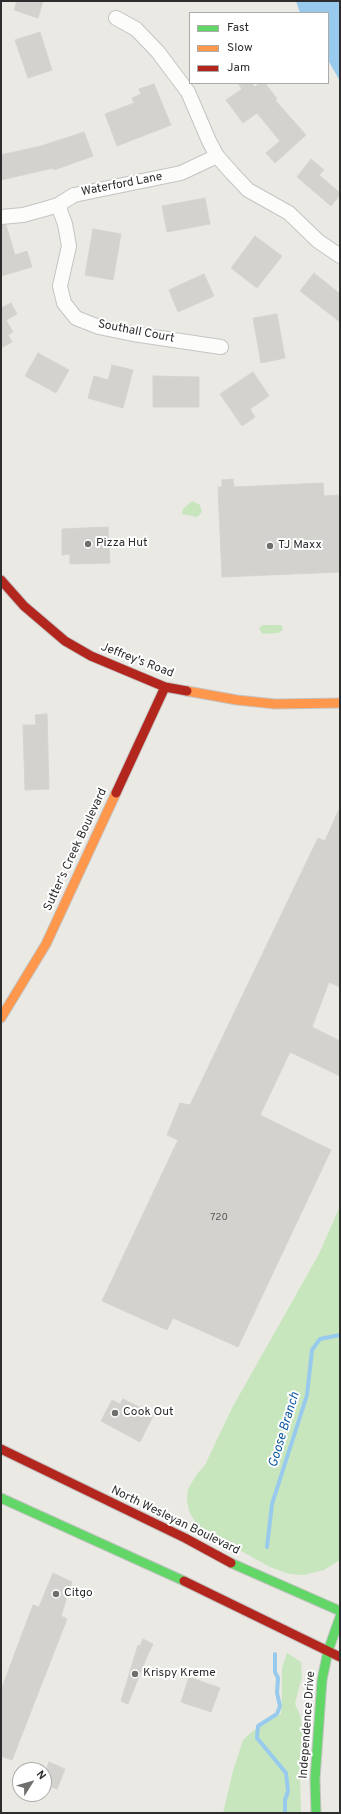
<!DOCTYPE html>
<style>
body{margin:0}
#map{position:relative;width:341px;height:1814px;overflow:hidden;background:#eae9e4;font-family:Overpass,sans-serif}
canvas{display:block}
.frame{position:absolute;inset:0;border:2px solid #2d2d2d;pointer-events:none}
.legend{position:absolute;left:189px;top:12px;width:140px;height:72px;box-sizing:border-box;background:#fff;border:1px solid #ababab;margin:0;padding:5px 7px;list-style:none;font-size:12px;color:#2d2d2d}
.legend li{display:flex;align-items:center;gap:8px;height:20px}
.legend b{width:20px;border:1px solid #ababab}
.north{position:absolute;left:12px;top:1762px;width:40px;height:40px;box-sizing:border-box;background:#fff;border:1px solid #ababab;border-radius:50%;rotate:53deg;font-size:11px;font-weight:700;line-height:16px;text-align:center;color:#2d2d2d}
.north::after{content:'';display:block;margin:auto;width:14px;height:18px;background:#6f6f6d;clip-path:polygon(50% 0,100% 100%,50% 72%,0 100%)}
</style>
<div id="map">
<canvas width="341" height="1814"></canvas>
<div class="frame"></div>
<ul class="legend">
<li><b style="height:5px;background:#63d668"></b>Fast</li>
<li><b style="height:5px;background:#ff974d"></b>Slow</li>
<li><b style="height:5px;background:#b3261e"></b>Jam</li>
</ul>
<div class="north">N</div>
</div>
<script>
const g = document.querySelector('canvas').getContext('2d');
g.lineJoin = 'round';
function fill(path, color) { g.fillStyle = color; g.fill(path, 'evenodd'); }
const poly = rows => new Path2D(rows.map(r => 'M' + r).join(''));
function stroke(path, color, width, dash) { g.strokeStyle = color; g.lineWidth = width; g.lineCap = dash ? 'butt' : 'round'; g.setLineDash(dash || []); g.stroke(path); }
function drawText(font, color, halo, rows, align = 'center') {
  g.font = font + ' Overpass,sans-serif'; g.lineWidth = 4; g.setLineDash([]); g.textBaseline = 'middle'; g.strokeStyle = halo; g.fillStyle = color; for (const [text, x, y, turn = 0] of rows) {
    g.save(); g.translate(x, y); g.rotate((+turn || 0) * Math.PI / 180); g.textAlign = isNaN(turn) ? turn : align; if (halo) g.strokeText(text, 0, 0); g.fillText(text, 0, 0); g.restore();
  }
}
const green = poly([
 [192,501,200,505,202,512,197,517,182,514,183,509],
 [262,625,281,625,283,630,278,633,263,634,259,629],
 [340,1206,340,1560,324,1570,303,1575,289,1574,270,1567,207,1532,195,1522,189,1511,187,1500,188,1489,197,1474,205,1465,232,1408,319,1254],
 [287,1653,301,1662,302,1676,295,1704,300,1715,304,1739,300,1776,301,1813,223,1813,233,1771,243,1740,253,1731,281,1714,282,1697,282,1668]
]);
const water = poly([
 [296,1,340,1,340,81,328,60,328,13,300,13]
]);
const stream = poly([
 [267,1547,272,1504,307,1395,312,1350,320,1339,340,1335],
 [275,1654,275,1672,278,1678,277,1693,280,1706,277,1714,258,1726,257,1738,286,1773,288,1791,285,1800,285,1813]
]);
const building = poly([
 [17,1,43,1,38,18,14,10,17,1],
 [40,32,52,70,28,78,15,40,40,32],
 [238,83,252,83,255,87,260,83,265,83,277,99,275,100,306,135,275,163,266,153,280,141,257,113,243,123,226,100,242,89,238,83],
 [154,84,171,125,117,146,105,114,134,103,132,98,141,94,139,89,154,84],
 [84,132,93,156,54,170,53,168,1,180,1,155,41,146,84,132],
 [311,159,324,170,319,175,340,193,340,195,331,206,297,177,311,159],
 [205,198,210,224,167,232,162,206,205,198],
 [1,225,6,225,15,255,27,251,32,267,1,276,1,225],
 [93,229,121,234,113,280,85,275,93,229],
 [255,236,282,256,257,288,231,268,255,236],
 [314,273,340,294,340,322,300,291,314,273],
 [204,274,214,296,178,312,169,290,204,274],
 [11,303,17,314,6,320,13,332,8,335,12,342,1,348,1,308,11,303],
 [277,314,285,358,261,363,253,318,277,314],
 [38,353,69,370,56,393,25,376,38,353],
 [112,365,133,370,123,408,88,398,94,376,108,380,112,365],
 [253,372,269,396,250,409,255,417,242,426,220,394,253,372],
 [153,376,199,377,199,407,153,407,153,376],
 [233,479,234,487,323,483,324,496,340,495,340,572,222,577,218,487,222,487,222,480,233,479],
 [108,527,110,563,70,564,70,554,62,555,62,529,108,527],
 [47,714,49,789,25,790,23,725,36,725,35,715,47,714],
 [340,807,340,987,329,982,312,1027,340,1041,340,1076,290,1052,260,1115,331,1150,238,1347,173,1318,167,1330,102,1301,178,1140,167,1135,180,1103,190,1105,318,838,325,841,340,807],
 [123,1399,154,1414,140,1442,101,1421,112,1400,120,1404,123,1399],
 [53,1573,72,1582,61,1616,67,1619,12,1760,1,1756,1,1690,33,1605,39,1607,53,1573],
 [143,1639,153,1644,146,1659,128,1704,121,1701,138,1645,140,1646,143,1639],
 [189,1677,220,1688,211,1712,181,1702,189,1677],
 [49,1762,65,1769,57,1789,44,1784,44,1776,49,1762]
]);
const street = poly([
 [116,18,136,29,158,52,188,92,209,141,217,156,232,173,248,190,289,213,318,241,340,256],
 [58,205,65,224,69,246,60,286,64,303,76,318,99,327,133,334,221,347],
 [1,217,23,215,45,209,58,205,74,195,181,173,217,156]
]);
const fast = poly([
 [1,1498,184,1581],
 [231,1563,340,1611],
 [316,1813,315,1779,322,1680,328,1651,340,1617]
]);
const slow = poly([
 [187,691,237,700,275,704,340,703],
 [1,1018,46,944,116,793]
]);
const jam = poly([
 [1,580,24,606,65,641,91,656,165,687,187,691],
 [116,793,165,687],
 [1,1449,185,1538,231,1563],
 [184,1581,340,1657]
]);
const markers = [
 [88,544,4,"#6f6f6d"],
 [270,546,4,"#6f6f6d"],
 [115,1413,4,"#6f6f6d"],
 [56,1594,4,"#6f6f6d"],
 [135,1674,4,"#6f6f6d"]
];
const numberNames = [
 ["720",219,1218]
];
const streetNames = [
 ["Waterford Lane",122,185,-11],
 ["Southall Court",136,332,11],
 ["Jeffrey's Road",137,661,21],
 ["Sutter's Creek Boulevard",76,850,-65],
 ["North Wesleyan Boulevard",175,1521,26],
 ["Independence Drive",308,1725,-86]
];
const poiNames = [
 ["Pizza Hut",96,544],
 ["TJ Maxx",278,546],
 ["Cook Out",123,1413],
 ["Citgo",64,1594],
 ["Krispy Kreme",143,1674]
];
const waterNames = [
 ["Goose Branch",285,1430,-73]
];
fill(green, '#c7e6bd');
fill(water, '#97caec');
stroke(stream, '#97caec', 4);
fill(building, '#d3d2ce');
stroke(building, '#d5d4d0', 1);
stroke(street, '#c4c4c4', 16);
stroke(fast, '#c4c4c4', 11);
stroke(slow, '#c4c4c4', 11);
stroke(jam, '#c4c4c4', 11);
stroke(street, '#fcfcfb', 14);
stroke(fast, '#63d668', 9);
stroke(slow, '#ff974d', 9);
stroke(jam, '#b3261e', 9);
for (const [x, y, r, color] of markers) { const dot = new Path2D(); dot.arc(x, y, r, 0, 2 * Math.PI); g.fillStyle = color; g.fill(dot); stroke(dot, '#fff', 1.5); }
drawText('10px', '#575756', null, numberNames);
drawText('12px', '#2d2d2d', '#fff', streetNames);
drawText('12px', '#2d2d2d', '#fff', poiNames, 'left');
drawText('italic 13px', '#0e59a0', '#fff', waterNames);
</script>
